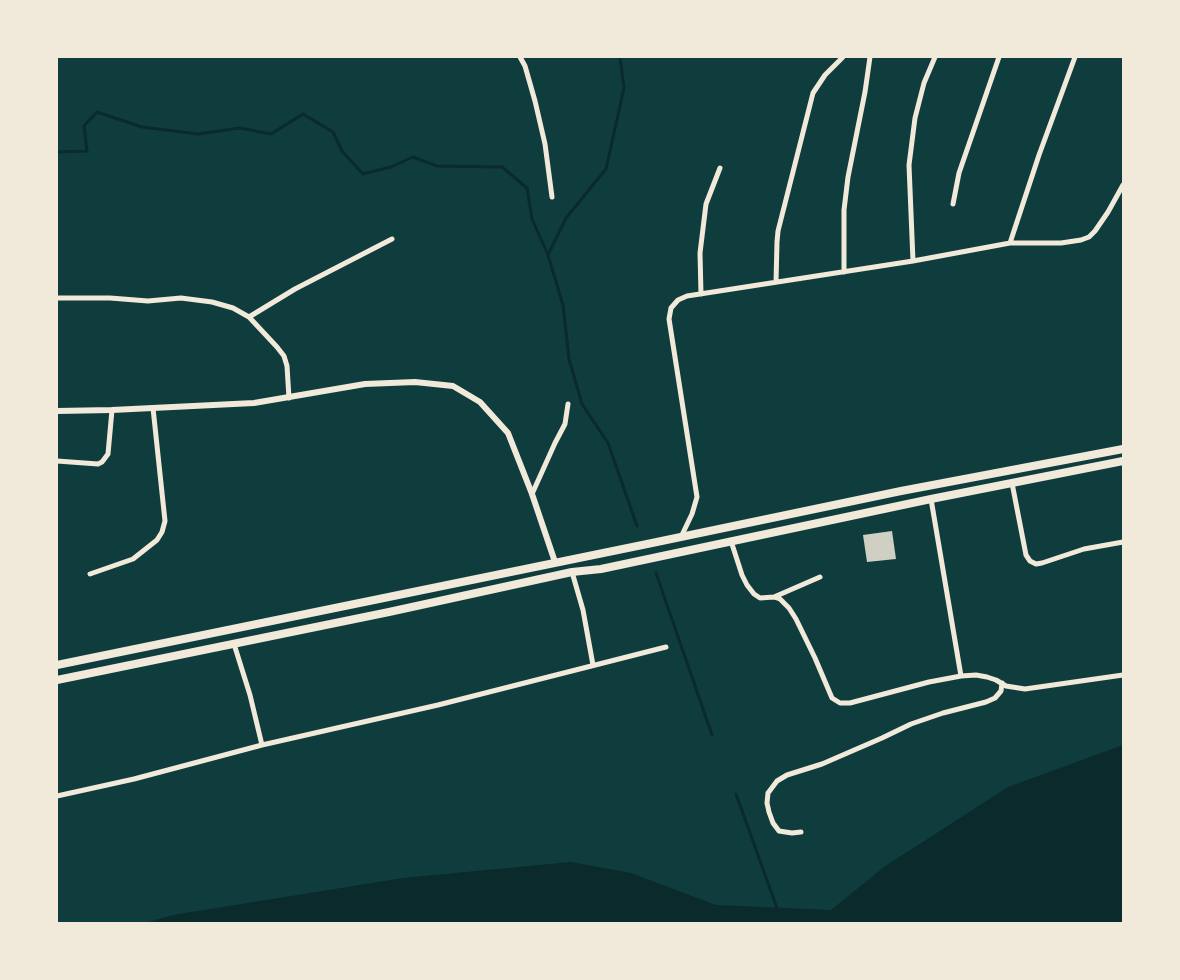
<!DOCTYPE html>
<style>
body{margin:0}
#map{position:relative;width:1180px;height:980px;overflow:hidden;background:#0f3d3e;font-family:Mulish,sans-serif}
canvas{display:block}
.frame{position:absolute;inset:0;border:58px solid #f1e9da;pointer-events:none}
</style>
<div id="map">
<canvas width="1180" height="980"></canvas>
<div class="frame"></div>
</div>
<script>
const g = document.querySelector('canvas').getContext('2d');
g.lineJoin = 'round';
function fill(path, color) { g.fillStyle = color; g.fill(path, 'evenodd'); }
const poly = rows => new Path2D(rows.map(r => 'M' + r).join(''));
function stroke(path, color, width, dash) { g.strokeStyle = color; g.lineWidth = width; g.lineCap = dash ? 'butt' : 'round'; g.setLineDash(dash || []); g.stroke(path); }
const water = poly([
 [1123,745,1123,923,145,923,173,915,403,878,571,862,631,873,716,905,831,910,884,867,1008,787]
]);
const stream = poly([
 [620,57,624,88,606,169,566,218,548,255,563,305,569,359,582,404,608,443,637,526],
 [57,152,87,151,84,126,97,112,142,127,198,134,240,128,271,134,303,114,333,132,342,151,363,174,391,167,413,157,437,166,502,167,527,188,532,219,548,255],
 [656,573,712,735],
 [736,794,777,908]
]);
const building = poly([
 [892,531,896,559,867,562,863,535]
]);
const minor = poly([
 [520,57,525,66,535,101,545,144,552,197],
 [953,204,959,173,999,57],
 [1010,243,1061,243,1081,240,1089,237,1095,231,1108,212,1123,185],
 [913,261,909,165,915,118,924,83,935,57],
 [844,272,844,210,848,177,865,92,870,57],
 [776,282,777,242,778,231,813,93,825,75,843,57],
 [701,294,700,253,706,204,720,168],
 [57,298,110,298,148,301,181,298,212,302,233,308,249,317,277,347,284,356,287,366,289,398],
 [249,317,295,289,392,239],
 [57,461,98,464,102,462,108,454,112,410],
 [1012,483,1026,555,1030,561,1036,564,1042,563,1084,549,1123,542],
 [532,494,555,443,565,424,568,404],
 [931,499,961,676],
 [681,537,692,514,697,497,669,319,671,308,678,300,687,296,913,261,1010,243,1039,155,1075,57],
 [731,541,742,575,747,585,754,594,760,598,774,597,780,599,789,608,796,619,815,658,832,698,840,703,850,703,929,682,961,676,976,675,987,677,996,680,1006,686,1025,689,1123,675],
 [572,572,583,610,593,665],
 [90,574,133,559,157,540,162,532,165,521,153,408],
 [774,597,820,577],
 [234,644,250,695,262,745],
 [57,796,134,779,262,745,438,705,666,647],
 [801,832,792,833,779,831,773,823,769,812,767,803,768,793,777,781,787,775,822,764,882,738,911,724,943,713,986,702,995,698,1001,691,1002,683]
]);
const tertiary = poly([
 [57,411,112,410,254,403,365,384,415,382,453,386,480,402,508,433,532,494,555,562]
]);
const primary = poly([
 [57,665,652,543,901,491,1123,449],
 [57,680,389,612,572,572,601,569,931,499,1123,461]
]);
fill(water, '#0a2a2b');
stroke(stream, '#0a2a2b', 3);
fill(building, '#cfcfc3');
stroke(minor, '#f1e9da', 5);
stroke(tertiary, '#f1e9da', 6);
stroke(primary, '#f1e9da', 8);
</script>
